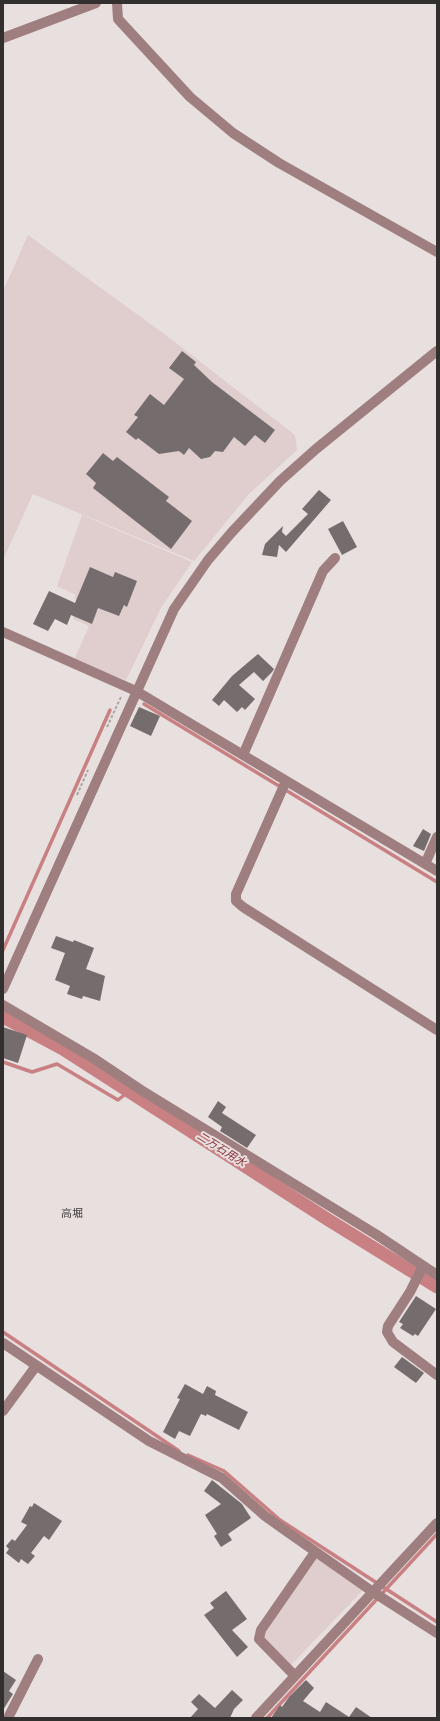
<!DOCTYPE html>
<meta charset="utf-8">
<style>
body{margin:0}
#map{position:relative;width:440px;height:1721px;overflow:hidden;background:#e8dfdf;font-family:"Titillium Web",sans-serif}
canvas{display:block}
.frame{position:absolute;inset:0;border:4px solid #322f2f;pointer-events:none}
</style>
<div id="map">
<canvas width="440" height="1721"></canvas>
<div class="frame"></div>
</div>
<script>
const g = document.querySelector('canvas').getContext('2d');
g.lineJoin = 'round';
function fill(path, color) { g.fillStyle = color; g.fill(path, 'evenodd'); }
const poly = rows => new Path2D(rows.map(r => 'M' + r).join(''));
function stroke(path, color, width, dash) { g.strokeStyle = color; g.lineWidth = width; g.lineCap = dash ? 'butt' : 'round'; g.setLineDash(dash || []); g.stroke(path); }
function drawText(font, color, halo, rows, align = 'center') {
  g.font = font + ' "Titillium Web","Noto Sans JP",sans-serif'; g.lineWidth = 4; g.setLineDash([]); g.textBaseline = 'middle'; g.strokeStyle = halo; g.fillStyle = color; for (const [text, x, y, turn = 0] of rows) {
    g.save(); g.translate(x, y); g.rotate((+turn || 0) * Math.PI / 180); g.textAlign = isNaN(turn) ? turn : align; if (halo) g.strokeText(text, 0, 0); g.fillText(text, 0, 0); g.restore();
  }
}
const built = poly([
 [28,235,167,336,295,435,297,450,249,494,194,561,33,494,3,560,3,291],
 [82,515,192,562,161,608,126,680,74,660,89,626,73,619,80,602,74,598,76,595,57,586],
 [316,1558,363,1590,291,1665,262,1635]
]);
const stream = poly([
 [144,704,437,882],
 [3,950,110,710],
 [3,1062,32,1072,57,1064,118,1100,128,1092],
 [3,1332,179,1451],
 [188,1455,224,1471,280,1520,437,1622],
 [267,1718,437,1534]
]);
const canal = poly([
 [3,1017,63,1049,327,1219,437,1287]
]);
const building = poly([
 [182,351,196,362,194,365,212,382,275,430,265,443,255,435,245,446,234,437,223,452,215,451,210,457,201,459,189,448,184,455,179,451,159,454,138,438,136,440,126,432,138,417,134,415,150,394,164,405,184,379,169,368],
 [103,453,113,461,117,457,169,497,166,501,192,521,171,549,93,488,96,483,86,474],
 [319,490,331,500,286,552,279,545,277,557,262,555,265,544,283,526,282,532,286,536,308,514,302,509],
 [343,521,357,547,342,555,328,529],
 [90,567,113,577,115,572,137,581,127,607,124,605,119,616,98,608,92,624,71,615,67,625,55,619,48,631,33,624,49,591,75,603],
 [258,654,274,669,272,672,263,681,254,672,239,685,255,699,245,710,242,707,237,712,224,700,219,706,212,700,232,676],
 [139,707,160,716,151,736,130,726],
 [423,829,431,834,424,851,413,846],
 [56,936,73,942,74,940,94,948,86,969,105,976,100,1001,83,996,82,999,67,994,70,986,55,980,65,953,51,948],
 [3,1027,27,1035,18,1063,3,1058],
 [218,1101,226,1107,222,1113,256,1135,247,1148,220,1131,222,1127,208,1117],
 [416,1296,436,1309,418,1336,415,1334,413,1336,400,1328,403,1324,399,1322],
 [402,1357,424,1373,416,1383,394,1367],
 [185,1384,203,1394,207,1386,216,1391,215,1395,248,1412,239,1430,207,1414,206,1416,201,1414,190,1436,179,1431,175,1439,163,1432,180,1399,177,1398],
 [212,1480,242,1504,251,1518,228,1534,232,1540,221,1547,214,1536,217,1534,205,1515,221,1504,204,1491],
 [34,1503,62,1521,49,1540,44,1536,31,1553,35,1556,28,1564,21,1559,19,1563,6,1553,9,1549,6,1546,12,1539,15,1541,27,1525,21,1522,30,1506,32,1507],
 [226,1591,247,1619,232,1630,248,1647,237,1657,204,1615,214,1608,210,1603],
 [3,1671,16,1680,9,1691,13,1694,3,1710],
 [306,1680,314,1688,303,1701,320,1712,326,1702,349,1717,356,1707,372,1718,271,1718,280,1705,282,1707,289,1697],
 [232,1690,243,1700,234,1709,230,1718,190,1718,198,1709,191,1702,199,1694,215,1708]
]);
const path = poly([
 [107,727,121,697],
 [77,795,88,770]
]);
const minor = poly([
 [117,3,118,19,190,97,233,133,279,163,437,252],
 [3,38,96,3],
 [3,632,136,691,437,871],
 [243,755,323,571,335,558],
 [286,781,236,894,236,901,243,907,437,1030],
 [425,864,437,837],
 [3,989,174,609,208,560,232,532,280,481,316,449,437,351],
 [3,1005,93,1058,141,1090,377,1235,437,1275],
 [423,1266,410,1292,388,1326,387,1332,393,1342,437,1375],
 [3,1343,149,1441,222,1478,265,1516,286,1531,373,1592,437,1633],
 [3,1411,36,1366],
 [295,1676,259,1639,261,1630,315,1552],
 [8,1718,38,1659],
 [256,1718,437,1523]
]);
const waterNames = [
 ["二万石用水",221,1150,32]
];
const neighbourhoodNames = [
 ["高堀",72,1214]
];
fill(built, '#e0cece');
stroke(stream, '#c88083', 3.5);
stroke(canal, '#c88083', 13);
fill(building, '#756d6d');
stroke(path, '#aba4a4', 2, [3, 2]);
stroke(minor, '#9f7e7f', 10);
drawText('italic 11px', '#8a323c', '#e8dfdf', waterNames);
drawText('11px', '#3f3838', '#e8dfdf', neighbourhoodNames);
</script>
